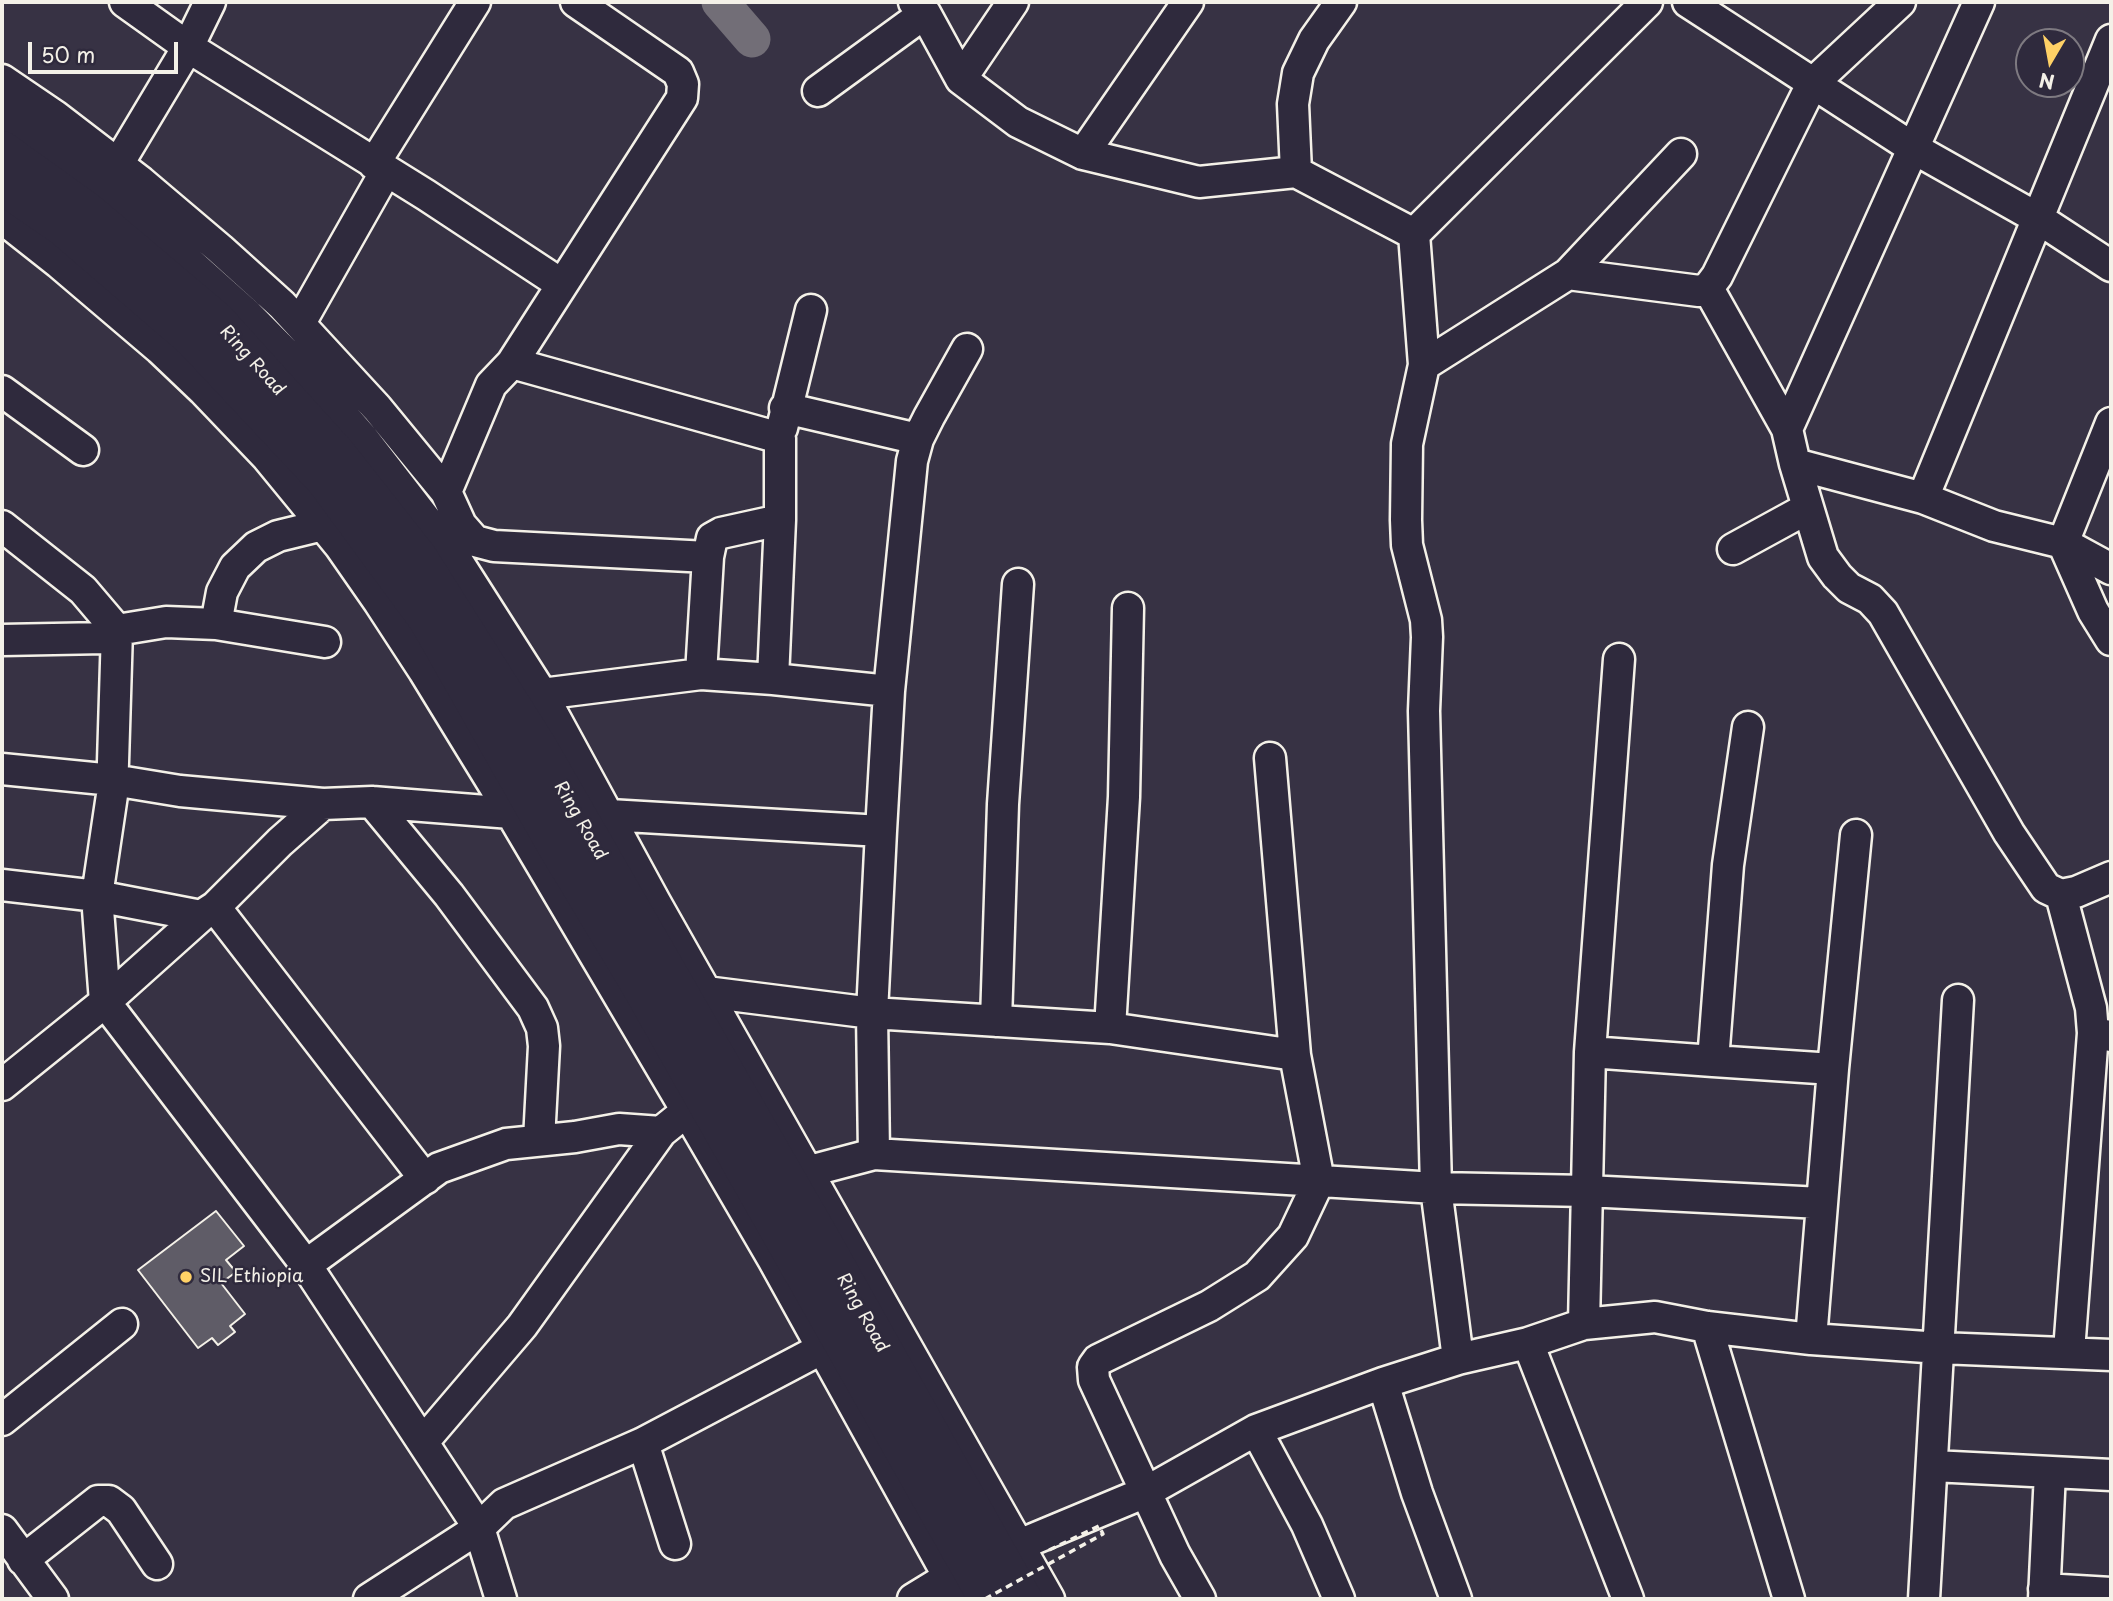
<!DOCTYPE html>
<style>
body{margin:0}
#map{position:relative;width:2113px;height:1601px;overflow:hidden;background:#373244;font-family:"Playpen Sans",sans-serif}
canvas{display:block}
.frame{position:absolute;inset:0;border:4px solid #f4f1e8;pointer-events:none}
.north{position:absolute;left:2015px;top:28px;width:70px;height:70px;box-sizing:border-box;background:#2f2a3d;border:2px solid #7e7a81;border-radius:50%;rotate:190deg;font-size:19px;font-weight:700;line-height:28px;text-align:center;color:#f4f1e8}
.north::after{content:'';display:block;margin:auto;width:24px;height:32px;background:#ffd166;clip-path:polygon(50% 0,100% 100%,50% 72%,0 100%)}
.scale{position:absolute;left:28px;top:42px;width:150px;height:32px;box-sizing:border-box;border:4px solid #f4f1e8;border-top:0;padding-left:9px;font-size:21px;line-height:24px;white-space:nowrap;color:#f4f1e8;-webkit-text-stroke:5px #2f2a3d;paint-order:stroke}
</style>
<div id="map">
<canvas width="2113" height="1601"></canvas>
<div class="frame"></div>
<div class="north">N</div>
<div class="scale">50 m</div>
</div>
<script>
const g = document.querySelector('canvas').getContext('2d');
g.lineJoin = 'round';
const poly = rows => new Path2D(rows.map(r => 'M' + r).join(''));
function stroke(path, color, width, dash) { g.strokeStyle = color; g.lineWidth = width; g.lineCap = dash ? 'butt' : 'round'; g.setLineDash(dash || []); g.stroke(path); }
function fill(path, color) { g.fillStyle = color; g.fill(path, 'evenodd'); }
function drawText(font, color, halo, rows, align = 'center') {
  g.font = font + ' "Playpen Sans",sans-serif'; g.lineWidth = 5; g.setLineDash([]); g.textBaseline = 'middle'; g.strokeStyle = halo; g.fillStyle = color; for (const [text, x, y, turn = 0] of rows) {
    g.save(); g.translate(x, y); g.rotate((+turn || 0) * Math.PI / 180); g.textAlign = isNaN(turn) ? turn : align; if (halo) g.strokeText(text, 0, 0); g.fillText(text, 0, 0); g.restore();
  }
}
const river = poly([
 [720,2,752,39]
]);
const building = poly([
 [216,1211,244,1246,226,1260,236,1272,221,1283,245,1314,230,1326,235,1332,218,1345,212,1338,198,1348,138,1270,216,1211]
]);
const minor = poly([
 [125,2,188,47,426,195,561,284],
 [576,2,678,72,683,84,682,98,512,363,491,385,446,492,461,525,475,541,494,546,708,557,712,538,721,533,780,520],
 [914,2,925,13,961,79,1018,122,1083,154,1199,182,1296,172,1414,234],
 [1688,2,1913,148,2039,219,2111,266],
 [961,79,1013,2],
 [2,80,55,116,141,182,220,249,282,305,377,408,446,492],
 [818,91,925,13],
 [2,112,104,186,248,315,315,383,362,437,454,556,542,694,655,902,1049,1599],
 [1083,154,1188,2],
 [118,164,188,47,210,2],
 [374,164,475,2],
 [1296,172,1293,104,1298,73,1314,40,1341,2],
 [2,218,59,263,160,349,203,390,267,457,340,546,379,602,424,671,511,813,687,1111,773,1259,961,1599],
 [1568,274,1681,154],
 [1708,288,1787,429,1795,464,1823,557,1837,576,1849,588,1870,599,1883,613,2009,833,2046,888,2061,895,2091,1008,2093,1033,2111,1036],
 [300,323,386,171],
 [967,349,929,417,918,439,912,461,889,691,881,831,872,1013,874,1154,1436,1188,1587,1191,1821,1203],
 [512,363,780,438,780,520,773,679,889,691],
 [1424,365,1568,274,1699,291,1708,288,1717,276,1812,84,1900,2],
 [2,391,83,450],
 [785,408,918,439],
 [2111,423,2063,543,2093,611,2111,640],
 [782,428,811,310],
 [1787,429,1979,2],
 [1795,464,1923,498,1994,526,2063,543,2111,569],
 [1923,498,2111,40],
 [2,526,83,590,117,630,105,638,2,640],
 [1733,549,1808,508],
 [216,624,325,642],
 [701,674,708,557],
 [542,694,701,674,773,679],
 [1748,727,1728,865,1713,1061,1833,1069],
 [2,769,113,780,180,791,323,804],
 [372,802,449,895,533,1008,542,1028,544,1046,539,1140],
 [609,815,881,831],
 [2,885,97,896,112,795,117,630,166,622,216,624,222,592,235,567,256,547,278,536,323,525],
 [2061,895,2076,892,2111,877],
 [215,907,425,1179],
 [201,916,97,896,105,1002,306,1265,479,1528,501,1599],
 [706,992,872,1013,1110,1028,1295,1055,1270,758],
 [996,1021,1003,804,1018,584],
 [1110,1028,1124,797,1128,608],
 [1590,1052,1713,1061],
 [2,1085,105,1002,201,916,215,907,280,842,323,804,372,802,511,813],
 [806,1172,874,1154],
 [306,1265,439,1168,506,1144,575,1137,619,1129,661,1132],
 [1584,1324,1590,1052,1619,659],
 [1707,1327,1789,1599],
 [1811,1339,1833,1069,1856,835],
 [1528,1343,1628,1599],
 [2069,1351,2093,1033],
 [1458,1359,1436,1188,1424,711,1427,637,1426,620,1407,545,1406,520,1407,444,1424,365,1414,234,1647,2],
 [1383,1383,1417,1493,1456,1599],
 [2,1420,122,1324],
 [1256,1430,1307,1525,1339,1599],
 [423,1442,522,1326,661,1132,687,1111],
 [643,1443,675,1544],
 [1933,1466,2111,1475],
 [2,1530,53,1599],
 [1019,1545,1146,1492,1256,1430,1383,1383,1458,1359,1528,1343,1584,1324,1655,1317,1707,1327,1811,1339,1940,1348,2111,1355],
 [23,1560,98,1501,109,1501,121,1510,157,1564],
 [2044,1589,2111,1593],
 [369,1599,479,1528,504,1504,643,1443,823,1348],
 [913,1599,949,1577],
 [1200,1599,1175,1555,1094,1380,1093,1367,1098,1360,1209,1306,1257,1276,1293,1236,1319,1181,1295,1055],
 [1924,1599,1958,1000],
 [2044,1599,2050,1472]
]);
const highway = poly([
 [2,150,87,211,216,320,337,454,418,557,538,747,821,1239,1023,1599],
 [2,185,63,227,192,338,325,480,428,620,557,847,637,980,988,1599]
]);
const pathBridge = poly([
 [985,1599,1103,1534,1099,1526,1045,1552]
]);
const markers = [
 [186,1277,7,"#ffd166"]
];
const streetNames = [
 ["Ring Road",252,361,48],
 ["Ring Road",580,821,60],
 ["Ring Road",862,1313,61]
];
const poiNames = [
 ["SIL Ethiopia",200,1277]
];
stroke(river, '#726e77', 37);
fill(building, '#5f5c67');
stroke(building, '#f4f1e8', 2);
stroke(minor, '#f4f1e8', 35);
stroke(highway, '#f4f1e8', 44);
stroke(minor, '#2f2a3d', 30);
stroke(highway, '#2f2a3d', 38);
stroke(pathBridge, '#f4f1e8', 3.5, [7, 5]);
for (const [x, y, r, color] of markers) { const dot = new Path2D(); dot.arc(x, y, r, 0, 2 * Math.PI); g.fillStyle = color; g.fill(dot); stroke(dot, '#2f2a3d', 2.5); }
drawText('18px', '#f4f1e8', '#2f2a3d', streetNames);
drawText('18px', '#f4f1e8', '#2f2a3d', poiNames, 'left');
</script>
